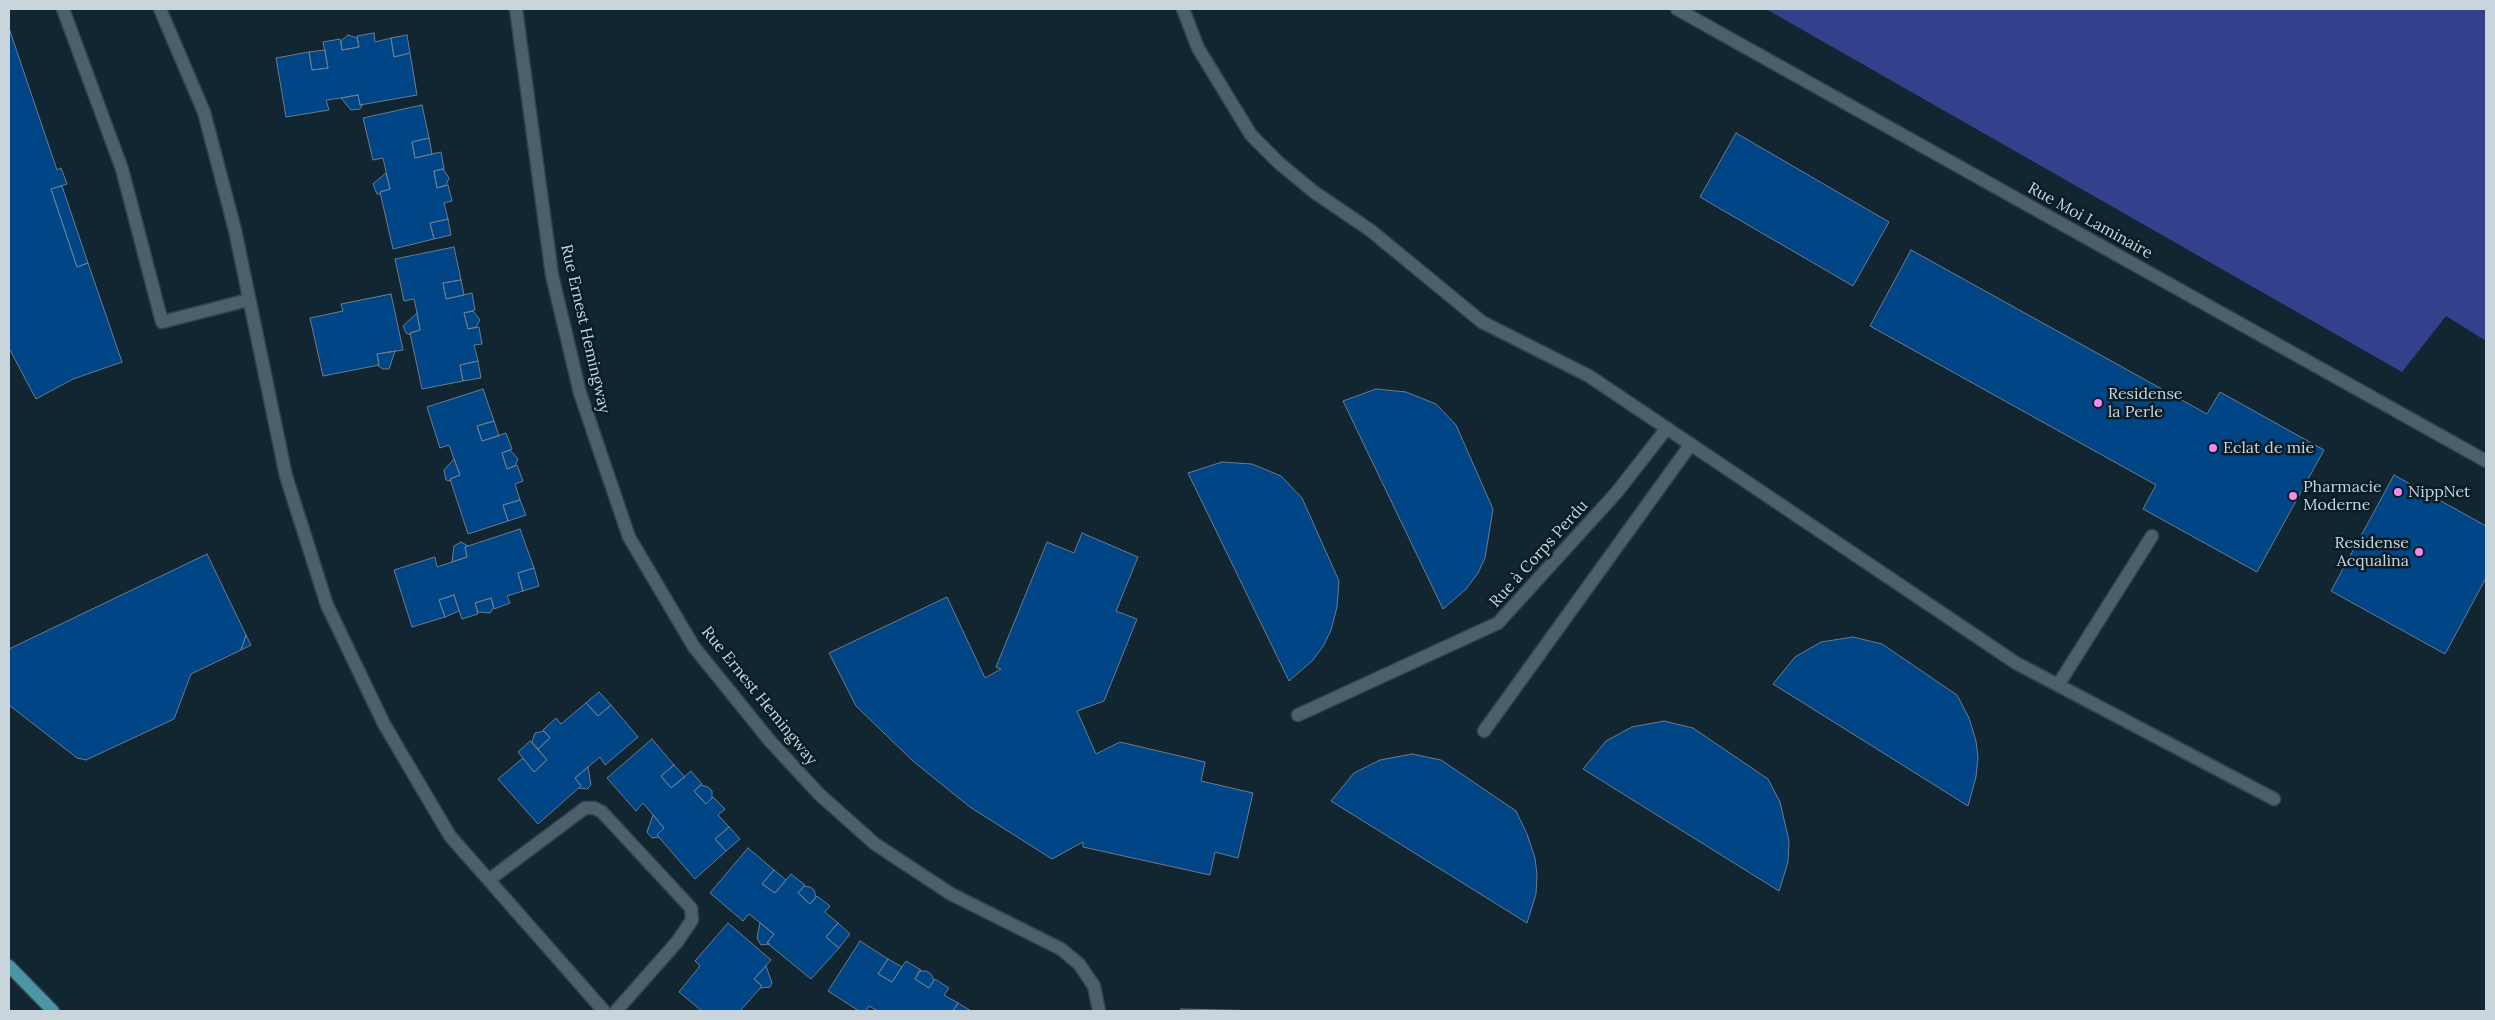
<!DOCTYPE html>
<meta charset="utf-8">
<style>
body{margin:0}
#map{position:relative;width:2495px;height:1020px;overflow:hidden;background:#122631;font-family:Lora,serif}
canvas{display:block}
.frame{position:absolute;inset:0;border:10px solid #c9d5dd;pointer-events:none}
</style>
<div id="map">
<canvas width="2495" height="1020"></canvas>
<div class="frame"></div>
</div>
<script>
const g = document.querySelector('canvas').getContext('2d');
g.lineJoin = 'round';
function fill(path, color) { g.fillStyle = color; g.fill(path, 'evenodd'); }
const poly = rows => new Path2D(rows.map(r => 'M' + r).join(''));
function stroke(path, color, width, dash) { g.strokeStyle = color; g.lineWidth = width; g.lineCap = dash ? 'butt' : 'round'; g.setLineDash(dash || []); g.stroke(path); }
function drawText(font, color, halo, rows, align = 'center') {
  g.font = font + ' Lora,serif'; g.lineWidth = 5; g.setLineDash([]); g.textBaseline = 'middle'; g.strokeStyle = halo; g.fillStyle = color; for (const [text, x, y, turn = 0] of rows) {
    g.save(); g.translate(x, y); g.rotate((+turn || 0) * Math.PI / 180); g.textAlign = isNaN(turn) ? turn : align; if (halo) g.strokeText(text, 0, 0); g.fillText(text, 0, 0); g.restore();
  }
}
const water = poly([
 [1766,9,2486,9,2486,341,2446,316,2402,372]
]);
const building = poly([
 [9,28,57,170,61,168,67,184,51,189,77,267,88,263,122,362,73,379,36,399,9,348,9,28],
 [374,33,375,42,391,38,394,57,410,53,417,95,360,105,358,95,341,98,326,100,329,110,286,117,276,58,309,52,312,70,328,68,323,42,340,39,342,50,359,47,357,36,374,33],
 [348,35,357,38,359,47,342,50,341,41,348,35],
 [407,35,410,53,394,57,391,38,407,35],
 [325,50,328,68,312,70,309,52,325,50],
 [358,95,360,105,363,104,360,109,351,110,341,98,358,95],
 [422,105,429,138,412,142,415,158,441,152,444,169,434,171,437,188,448,185,452,201,444,203,448,219,430,223,434,239,393,249,380,192,390,189,383,158,373,160,363,118,422,105],
 [1736,133,1889,222,1853,286,1700,197,1736,133],
 [429,138,432,154,415,158,412,142,429,138],
 [443,169,449,178,446,185,437,188,434,171,443,169],
 [386,173,390,189,380,192,381,194,377,194,373,184,386,173],
 [62,186,88,263,77,267,51,189,62,186],
 [448,219,451,235,434,239,430,223,448,219],
 [454,247,461,280,443,283,446,299,472,293,475,310,464,313,468,329,479,327,482,344,474,345,478,361,460,365,463,381,422,389,410,333,420,330,417,313,414,299,404,301,395,259,454,247],
 [1911,250,2207,414,2220,392,2324,450,2257,572,2143,509,2156,485,1870,326,1911,250],
 [461,280,464,295,446,299,443,283,461,280],
 [391,294,403,350,377,354,379,365,323,376,310,318,343,311,341,304,391,294],
 [473,311,480,320,476,327,468,329,464,313,473,311],
 [417,313,420,330,410,333,411,335,406,333,403,326,417,313],
 [395,351,389,369,383,369,377,365,379,365,377,354,395,351],
 [478,361,481,378,463,381,460,365,478,361],
 [483,389,494,421,477,426,482,441,506,433,512,449,502,453,507,469,517,465,523,481,515,484,520,500,503,505,508,521,468,534,450,479,460,475,454,459,449,445,440,448,427,407,483,389],
 [1376,389,1406,392,1436,404,1456,425,1493,509,1485,558,1478,573,1466,589,1443,609,1343,401,1376,389],
 [494,421,499,436,482,441,477,426,494,421],
 [510,450,518,459,515,466,507,469,502,453,510,450],
 [454,459,460,475,450,479,451,481,446,480,444,470,454,459],
 [1222,462,1252,464,1281,476,1302,498,1339,581,1337,607,1331,630,1324,645,1312,661,1289,681,1188,473,1222,462],
 [2394,475,2486,526,2486,578,2445,654,2331,591,2394,475],
 [520,500,526,515,508,521,503,505,520,500],
 [520,529,534,568,518,573,523,591,507,596,510,603,494,609,491,598,475,603,478,614,462,619,454,595,439,600,445,617,412,627,394,570,435,557,437,567,467,557,465,547,520,529],
 [1082,533,1138,557,1116,611,1137,619,1104,701,1077,711,1096,754,1120,742,1205,762,1201,781,1253,793,1238,858,1215,852,1210,875,1083,847,1083,842,1052,859,970,807,914,762,856,706,829,653,947,597,985,678,1001,669,996,667,1047,542,1074,553,1082,533],
 [461,542,468,546,465,547,467,557,452,562,454,546,461,542],
 [207,554,246,635,241,650,191,674,174,719,86,760,77,758,9,705,9,649,207,554],
 [534,568,539,586,523,591,518,573,534,568],
 [454,595,459,611,445,617,439,600,454,595],
 [491,598,494,607,490,613,478,612,475,603,491,598],
 [246,635,251,645,241,650,246,635],
 [1853,637,1882,644,1957,695,1969,718,1976,741,1978,757,1976,777,1968,806,1773,684,1795,657,1821,642,1853,637],
 [599,692,611,705,598,716,586,703,599,692],
 [586,703,598,716,611,705,638,737,605,765,600,757,588,767,575,778,581,786,538,824,498,779,523,758,534,772,547,760,538,749,550,738,543,730,556,718,561,724,586,703],
 [1664,721,1693,728,1768,779,1780,802,1789,841,1788,862,1779,891,1583,769,1606,741,1632,727,1664,721],
 [544,731,550,738,538,749,532,742,535,733,544,731],
 [652,739,674,765,661,776,671,788,691,771,702,784,694,791,706,804,713,797,725,809,718,815,729,827,715,839,726,851,695,879,657,835,664,828,643,803,636,811,607,778,652,739],
 [530,741,547,760,534,772,518,752,530,741],
 [1412,754,1441,760,1516,811,1527,834,1535,858,1537,874,1536,894,1527,923,1331,801,1354,773,1380,760,1412,754],
 [674,765,685,777,671,788,661,776,674,765],
 [588,767,591,785,587,789,579,788,581,786,575,778,588,767],
 [701,785,708,787,712,791,712,798,706,804,694,791,701,785],
 [653,815,664,828,657,835,659,837,652,838,647,832,653,815],
 [729,827,740,839,726,851,715,839,729,827],
 [748,848,774,870,762,884,775,893,791,874,805,885,798,893,810,904,817,896,830,906,825,912,838,923,826,937,839,948,811,979,767,943,774,934,749,914,743,921,710,893,748,848],
 [774,870,786,880,775,893,762,884,774,870],
 [804,886,810,887,814,890,816,897,810,904,798,893,804,886],
 [728,923,771,960,754,979,762,986,740,1011,702,1011,679,992,700,966,695,961,728,923],
 [760,923,774,934,767,943,770,944,761,945,757,938,760,923],
 [838,923,850,934,839,948,826,937,838,923],
 [860,941,888,959,878,974,892,982,906,961,921,970,915,979,929,988,935,979,949,988,944,995,958,1003,953,1011,878,1011,869,1006,866,1011,859,1011,828,991,860,941],
 [888,959,902,967,892,982,878,974,888,959],
 [766,966,772,983,770,987,760,988,762,986,754,979,766,966],
 [919,971,926,971,931,974,934,980,929,988,915,979,919,971],
 [958,1003,971,1011,953,1011,958,1003],
 [1181,1009,1263,1011,1181,1011,1181,1009]
]);
const minor = poly([
 [63,9,122,169,162,322,248,300],
 [160,9,204,112,235,230,286,476,327,605,384,724,450,836,604,1011],
 [516,9,552,275,580,393,629,537,694,647,770,741,819,794,875,844,951,894,1061,949,1079,964,1094,986,1099,1011],
 [1183,9,1198,48,1251,135,1279,163,1314,192,1370,230,1482,322,1589,376,2016,663,2274,799],
 [1677,9,2486,461],
 [2058,685,2152,536],
 [1298,715,1498,623,1617,492,1667,428],
 [1484,731,1691,444],
 [490,879,585,808,594,808,602,812,691,908,692,920,677,942,616,1011]
]);
const major = poly([
 [9,966,53,1011]
]);
const markers = [
 [2098,403,5,"#f589ef"],
 [2213,448,5,"#f589ef"],
 [2398,492,5,"#f589ef"],
 [2293,496,5,"#f589ef"],
 [2419,552,5,"#f589ef"]
];
const streetNames = [
 ["Rue Moi Laminaire",2090,221,29],
 ["Rue Ernest Hemingway",585,329,77],
 ["Rue à Corps Perdu",1539,554,-48],
 ["Rue Ernest Hemingway",759,696,51]
];
const poiNames = [
 ["Residense",2108,394],
 ["la Perle",2108,412],
 ["Eclat de mie",2223,448],
 ["Pharmacie",2303,487],
 ["Moderne",2303,505],
 ["NippNet",2408,492],
 ["Residense",2409,543,"right"],
 ["Acqualina",2409,561,"right"]
];
fill(water, '#33408b');
fill(building, '#004586');
stroke(building, '#6c7b8d', 1);
stroke(minor, '#34424c', 15);
stroke(major, '#34424c', 15);
stroke(minor, '#4b606d', 12);
stroke(major, '#4c95a9', 12);
for (const [x, y, r, color] of markers) { const dot = new Path2D(); dot.arc(x, y, r, 0, 2 * Math.PI); g.fillStyle = color; g.fill(dot); stroke(dot, '#091d27', 2); }
drawText('16px', '#c9d5dd', '#091d27', streetNames);
drawText('16px', '#c9d5dd', '#091d27', poiNames, 'left');
</script>
